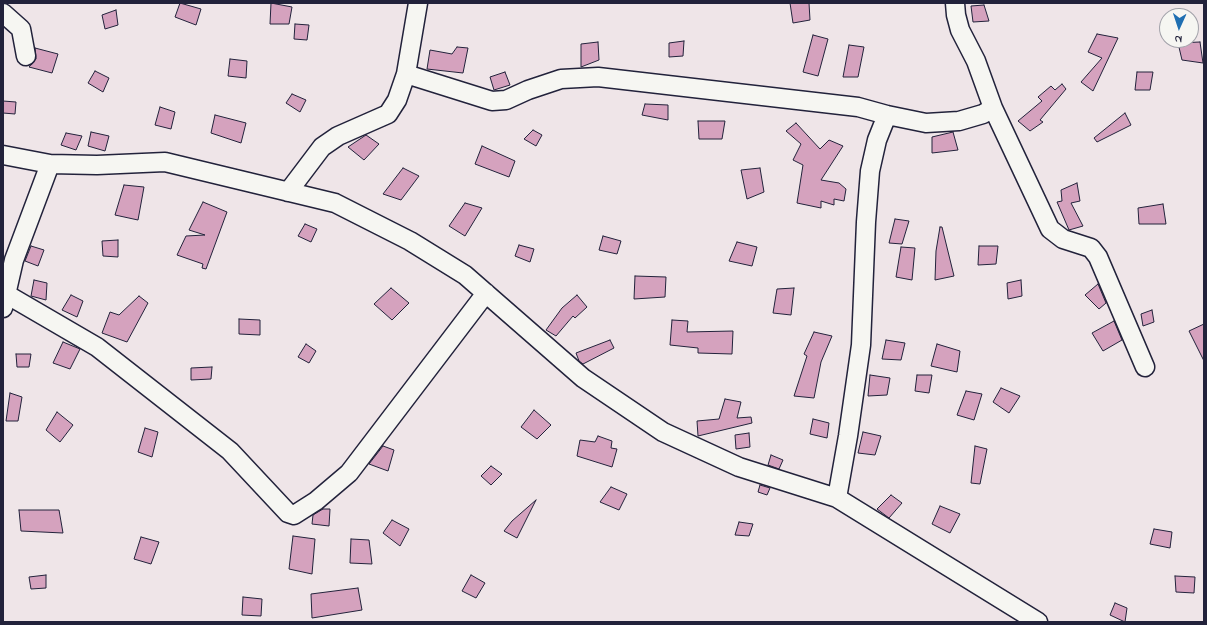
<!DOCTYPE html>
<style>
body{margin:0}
#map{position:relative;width:1207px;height:625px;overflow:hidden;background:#efe5e8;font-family:"Indie Flower",sans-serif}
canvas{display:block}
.frame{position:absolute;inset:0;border:4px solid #22223b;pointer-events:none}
.north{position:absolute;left:1159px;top:8px;width:40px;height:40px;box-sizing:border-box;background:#f6f6f2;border:1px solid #a1a1a9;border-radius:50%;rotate:183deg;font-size:11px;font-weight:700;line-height:16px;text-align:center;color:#22223b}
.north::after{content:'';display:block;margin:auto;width:14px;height:18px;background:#1f6fb2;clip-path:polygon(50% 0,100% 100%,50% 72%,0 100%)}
</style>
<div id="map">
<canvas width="1207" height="625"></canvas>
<div class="frame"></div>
<div class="north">N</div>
</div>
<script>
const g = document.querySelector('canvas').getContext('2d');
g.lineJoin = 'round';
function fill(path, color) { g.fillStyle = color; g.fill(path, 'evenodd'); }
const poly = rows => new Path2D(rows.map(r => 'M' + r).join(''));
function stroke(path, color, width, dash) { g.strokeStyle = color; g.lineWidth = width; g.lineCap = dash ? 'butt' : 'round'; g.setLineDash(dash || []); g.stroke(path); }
const building = poly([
 [180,3,201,9,196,25,175,17,180,3],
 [271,3,292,7,289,24,270,24,271,3],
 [790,3,809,3,810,20,793,23,790,3],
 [984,5,989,21,973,22,971,6,984,5],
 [116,10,118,25,105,29,102,15,116,10],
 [295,24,309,25,307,40,294,39,295,24],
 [1097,34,1118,38,1093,91,1081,82,1102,58,1088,52,1097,34],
 [813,35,828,39,818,76,803,72,813,35],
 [684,41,683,56,669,57,669,43,684,41],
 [598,42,599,60,581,67,581,44,598,42],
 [1200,42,1203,63,1182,60,1178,43,1200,42],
 [849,45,864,47,858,77,843,77,849,45],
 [457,47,468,48,463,73,427,69,430,50,452,54,457,47],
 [35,48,58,54,52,73,29,67,36,59,35,48],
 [230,59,247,61,246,78,228,76,230,59],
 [95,71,109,78,103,92,88,83,95,71],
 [505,72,510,85,494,90,490,77,505,72],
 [1137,72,1153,72,1150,90,1135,90,1137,72],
 [1062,84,1066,89,1040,120,1043,122,1030,131,1018,121,1042,101,1038,97,1051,86,1055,90,1062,84],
 [292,94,306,100,300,112,286,103,292,94],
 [3,101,16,102,15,114,3,113,3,101],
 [645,104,668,105,668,120,642,115,645,104],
 [160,107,175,112,171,129,155,125,160,107],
 [1125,113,1131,125,1097,142,1094,138,1125,113],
 [215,115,246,123,241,143,211,133,215,115],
 [698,121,725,121,722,139,699,139,698,121],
 [796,123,820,149,829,140,843,146,821,180,839,183,846,189,844,201,834,199,834,205,821,201,821,208,797,203,803,165,793,160,801,144,786,131,796,123],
 [533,130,542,135,536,146,524,139,533,130],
 [91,132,109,136,105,151,88,146,91,132],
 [953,132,958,150,932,153,932,137,953,132],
 [66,133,82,136,76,150,61,145,66,133],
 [366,135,379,144,364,160,348,147,366,135],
 [482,146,515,161,509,177,475,164,482,146],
 [403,168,419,176,401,200,383,194,403,168],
 [760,168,764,192,747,199,741,170,760,168],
 [1077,183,1080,201,1071,203,1083,226,1069,230,1057,202,1062,201,1061,190,1077,183],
 [124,185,144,187,138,220,115,215,124,185],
 [203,202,227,212,206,269,202,268,203,264,177,255,186,236,205,235,189,230,203,202],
 [465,203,482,208,465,236,449,226,465,203],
 [1163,204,1166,224,1139,224,1138,208,1163,204],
 [895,219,909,221,902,244,889,243,895,219],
 [305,224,317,229,311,242,298,236,305,224],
 [940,227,942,227,954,276,935,280,936,251,940,227],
 [603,236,621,241,617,254,599,250,603,236],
 [118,240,118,257,103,256,102,241,118,240],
 [737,242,757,247,752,266,729,261,737,242],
 [519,245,534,249,530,262,515,256,519,245],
 [31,246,44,250,38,266,25,261,31,246],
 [979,246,998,246,996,264,978,265,979,246],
 [901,247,915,248,912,280,896,277,901,247],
 [635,276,666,277,665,297,634,299,635,276],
 [34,280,47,283,46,300,31,296,34,280],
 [1021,280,1022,296,1008,299,1007,283,1021,280],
 [1098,284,1106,303,1099,309,1085,295,1098,284],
 [391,288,409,303,392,320,374,304,391,288],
 [794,288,791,315,773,313,777,289,794,288],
 [71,295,83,301,77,317,62,310,71,295],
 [577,295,587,307,575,318,573,316,556,336,546,330,562,308,577,295],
 [139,296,148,303,127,342,102,333,110,312,119,315,139,296],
 [1152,310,1154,322,1143,326,1141,314,1152,310],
 [239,319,260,320,260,335,239,334,239,319],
 [672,320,688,321,687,332,733,331,732,354,698,353,698,348,670,345,672,320],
 [1114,321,1122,340,1103,351,1092,333,1114,321],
 [1204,324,1204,361,1189,331,1204,324],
 [814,332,832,336,821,362,814,398,794,396,807,356,804,354,814,332],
 [610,340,614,348,583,364,579,361,576,353,610,340],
 [886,340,905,343,901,360,882,359,886,340],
 [63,342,80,349,70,369,53,363,63,342],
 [306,344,316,351,309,363,298,357,306,344],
 [937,344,960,351,957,372,931,366,937,344],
 [16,354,31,354,29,367,17,367,16,354],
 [212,367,211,379,191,380,191,368,212,367],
 [870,375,890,378,887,395,868,396,870,375],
 [917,375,932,375,929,393,915,391,917,375],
 [1001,388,1020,396,1009,413,993,402,1001,388],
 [966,391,982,394,974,420,957,415,966,391],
 [10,393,22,397,18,421,6,421,10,393],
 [725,399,741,402,737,418,751,417,752,423,698,436,697,421,719,419,725,399],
 [534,410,551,425,537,439,521,427,534,410],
 [57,412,73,425,60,442,46,430,57,412],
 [813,419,829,423,827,438,810,434,813,419],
 [145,428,158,432,152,457,138,452,145,428],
 [863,432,881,436,875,455,858,453,863,432],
 [749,433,750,447,736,449,735,435,749,433],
 [598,436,612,441,611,448,617,449,612,467,577,456,580,440,595,442,598,436],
 [383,446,394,450,388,471,369,464,383,446],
 [975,446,987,449,980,484,971,483,975,446],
 [771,455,783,460,779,469,768,465,771,455],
 [491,466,502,474,491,485,481,476,491,466],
 [760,485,770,488,767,495,758,492,760,485],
 [611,487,627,494,619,510,600,502,611,487],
 [891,495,902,503,889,518,877,509,891,495],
 [536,500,517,538,504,531,512,521,536,500],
 [940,506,960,514,950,533,932,524,940,506],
 [323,509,330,509,329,526,312,524,313,515,323,509],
 [19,510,59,510,63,533,21,531,19,510],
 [392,520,409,529,400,546,383,533,392,520],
 [739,522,753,524,749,536,735,535,739,522],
 [1154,529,1172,532,1170,548,1150,544,1154,529],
 [293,536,315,539,312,574,289,569,293,536],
 [141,537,159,542,151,564,134,559,141,537],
 [351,539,369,540,372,564,350,563,351,539],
 [46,575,46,588,31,589,29,577,46,575],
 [471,575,485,583,476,598,462,591,471,575],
 [1175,576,1195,577,1194,593,1176,592,1175,576],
 [358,588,362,610,312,618,311,594,358,588],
 [243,597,262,599,261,616,242,615,243,597],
 [1115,603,1127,608,1125,622,1110,615,1115,603]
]);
const minor = poly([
 [3,13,21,29,26,56],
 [406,74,492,101,506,100,528,90,561,79,598,77,858,107,887,115,926,123,959,121,983,114,993,108,976,61,960,30,956,15,955,3],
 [993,108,1050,229,1063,239,1091,248,1098,257,1145,367],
 [3,155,50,164,97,165,165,162,335,203,410,241,465,275,583,378,663,432,739,467,837,498,1038,622],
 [288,192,322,147,338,136,388,114,397,100,406,74,418,3],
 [6,294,97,347,230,451,288,513,294,515,316,501,349,473,486,293],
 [3,308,14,260,50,164],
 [837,498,848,436,861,345,866,222,870,171,877,140,887,115]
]);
fill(building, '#d5a2be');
stroke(building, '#22223b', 1);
stroke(minor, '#22223b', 21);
stroke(minor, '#f6f6f2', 18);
</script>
